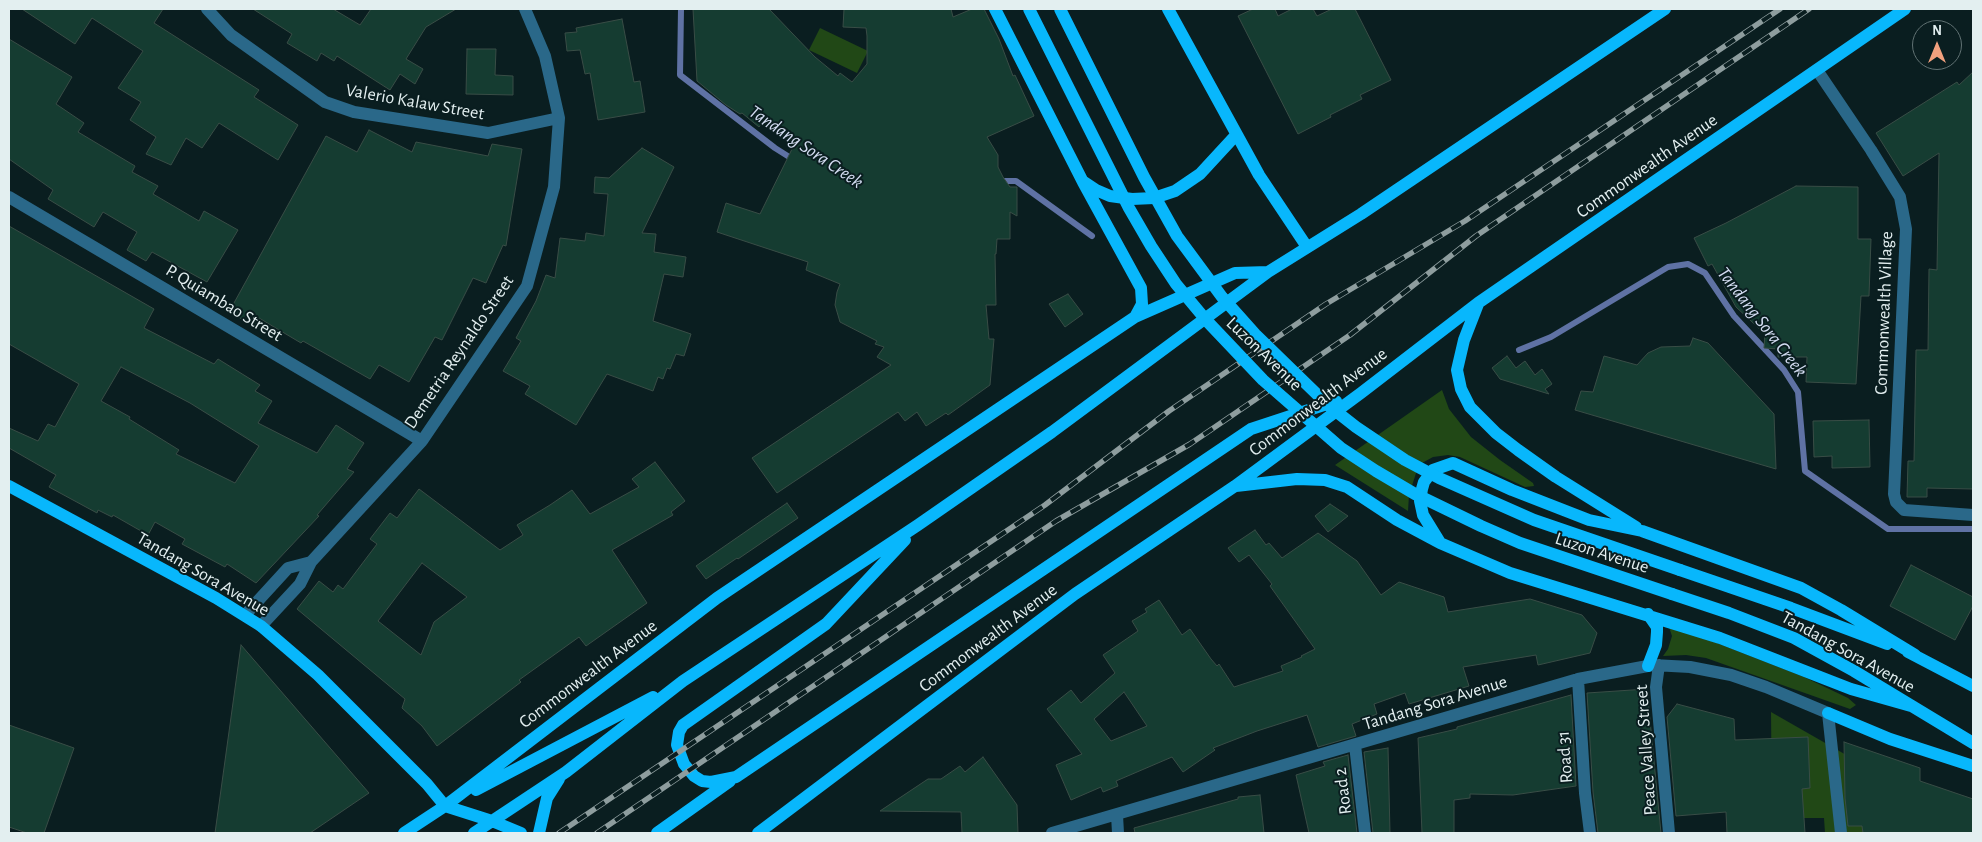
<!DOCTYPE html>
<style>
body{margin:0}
#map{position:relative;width:1982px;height:842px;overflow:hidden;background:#0a1e20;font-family:"Alegreya Sans",sans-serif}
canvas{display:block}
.frame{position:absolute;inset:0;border:10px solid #e3eff0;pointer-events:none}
.north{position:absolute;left:1912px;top:20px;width:50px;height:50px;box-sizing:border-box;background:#0a1e20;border:1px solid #617273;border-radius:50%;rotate:0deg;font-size:14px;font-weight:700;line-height:20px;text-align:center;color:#e3eff0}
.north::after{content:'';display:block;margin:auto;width:18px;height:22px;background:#f2a17e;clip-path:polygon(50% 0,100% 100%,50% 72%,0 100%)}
</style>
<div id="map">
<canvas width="1982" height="842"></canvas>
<div class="frame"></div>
<div class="north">N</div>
</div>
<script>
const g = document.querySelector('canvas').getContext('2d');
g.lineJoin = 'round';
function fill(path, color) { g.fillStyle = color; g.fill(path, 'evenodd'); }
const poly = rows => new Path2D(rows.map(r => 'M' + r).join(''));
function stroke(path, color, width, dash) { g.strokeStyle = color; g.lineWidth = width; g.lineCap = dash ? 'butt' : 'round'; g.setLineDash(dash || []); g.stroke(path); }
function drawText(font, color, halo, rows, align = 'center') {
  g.font = font + ' "Alegreya Sans",sans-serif'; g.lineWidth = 4; g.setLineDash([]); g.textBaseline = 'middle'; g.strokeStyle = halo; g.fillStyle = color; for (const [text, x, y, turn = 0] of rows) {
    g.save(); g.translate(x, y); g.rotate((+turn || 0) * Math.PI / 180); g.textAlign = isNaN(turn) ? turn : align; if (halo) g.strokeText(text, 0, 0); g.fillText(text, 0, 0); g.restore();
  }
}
const green = poly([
 [820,28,868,51,857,73,809,50],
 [1442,390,1449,409,1471,437,1500,460,1533,483,1534,486,1525,487,1460,457,1448,455,1433,457,1422,463,1417,470,1409,495,1408,511,1335,465],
 [1668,624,1804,677,1848,698,1856,705,1850,709,1706,658,1686,655,1663,656,1668,649,1672,636],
 [1771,712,1876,772,1882,833,1825,833,1824,818,1772,818]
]);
const stream = poly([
 [681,9,680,75,775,148,794,160],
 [999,181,1016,181,1092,236],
 [1519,350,1551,337,1668,267,1688,264,1705,273,1734,316,1784,370,1798,392,1805,471,1888,529,1973,529]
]);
const building = poly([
 [22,9,163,9,154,23,259,90,254,97,298,125,278,160,219,123,202,148,186,138,171,165,146,154,156,137,130,120,141,102,118,88,143,51,92,18,75,44,22,9],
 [253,9,333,9,360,25,371,9,456,9,426,27,406,59,423,69,415,84,400,74,390,90,337,56,334,61,321,53,317,61,287,43,292,34,253,9],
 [693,9,769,9,815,57,838,76,840,73,852,82,867,64,867,36,866,28,843,27,844,9,951,9,953,17,972,9,984,9,999,39,1013,76,1015,75,1034,116,987,137,998,155,998,167,1003,177,1010,187,1017,187,1017,216,1010,212,1010,239,997,239,996,254,995,254,996,305,986,305,989,339,994,339,990,385,948,415,946,413,926,426,917,412,905,421,898,412,777,493,752,458,891,365,877,357,884,347,875,344,877,341,840,322,835,305,837,292,840,284,806,270,808,262,717,232,726,203,760,214,793,147,764,121,759,127,742,113,740,114,726,105,697,81,693,9],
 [1253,9,1275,9,1278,16,1292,9,1313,9,1317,16,1332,9,1355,9,1391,80,1360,95,1362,99,1330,115,1331,117,1298,134,1238,16,1253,9],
 [622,19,634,82,640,81,645,112,598,120,590,73,585,74,580,50,567,51,565,33,577,32,576,28,622,19],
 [9,39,72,77,56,104,84,123,78,132,135,166,132,172,158,186,153,194,199,221,204,211,238,230,207,282,152,252,146,261,127,250,137,232,103,212,94,227,48,199,53,190,9,159,9,39],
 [467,49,496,49,495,75,513,76,513,95,466,94,467,49],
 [1973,72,1973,489,1927,488,1927,497,1907,497,1908,461,1914,461,1916,350,1928,350,1929,269,1937,270,1939,153,1903,176,1876,133,1957,82,1959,85,1973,72],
 [369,130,412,152,416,142,488,156,492,144,522,149,506,246,503,245,486,283,473,278,442,340,435,337,409,382,379,365,370,379,303,341,301,343,259,318,255,326,229,312,326,136,357,152,369,130],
 [642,148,674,167,642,233,656,234,654,252,686,257,683,277,664,274,653,321,691,334,684,356,676,354,670,369,667,368,663,379,658,377,653,391,607,374,576,425,525,394,530,386,503,371,521,341,516,338,536,301,546,275,555,278,560,238,585,241,586,233,604,236,608,194,594,193,595,177,609,178,642,148],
 [1796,186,1858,187,1858,239,1871,239,1869,296,1861,296,1856,384,1806,382,1807,357,1778,357,1778,349,1764,348,1765,334,1736,307,1712,264,1708,266,1694,238,1726,223,1796,186],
 [9,226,154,309,144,328,214,364,218,359,260,385,255,391,272,401,258,423,317,453,336,425,364,443,347,469,354,472,317,515,319,516,256,583,227,564,225,567,182,544,185,539,155,522,148,535,113,515,112,517,98,510,97,513,49,487,56,475,9,448,9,428,38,441,48,424,55,427,79,384,9,344,9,226],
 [121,367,190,403,259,446,235,483,176,454,179,450,129,419,130,417,101,401,121,367],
 [1068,294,1083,314,1065,327,1049,304,1068,294],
 [1693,338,1708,343,1774,414,1776,469,1575,410,1581,391,1593,392,1604,356,1637,365,1648,353,1661,347,1690,346,1693,338],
 [1507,356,1516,368,1525,361,1535,375,1542,369,1552,384,1545,389,1549,394,1500,379,1492,368,1507,356],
 [1869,420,1870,467,1832,468,1832,456,1814,457,1813,421,1869,420],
 [655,462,685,501,671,512,673,515,612,550,647,603,586,646,579,637,519,680,521,682,437,746,422,726,402,708,405,699,297,609,319,581,333,592,338,585,343,589,377,544,370,539,390,513,397,518,419,489,500,550,523,535,517,525,550,505,572,490,590,514,639,487,632,479,655,462],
 [422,563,467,597,434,622,421,655,378,621,422,563],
 [787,503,798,518,738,559,737,558,706,579,696,566,787,503],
 [1330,504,1348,516,1328,532,1315,516,1330,504],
 [1255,530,1266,545,1269,543,1282,558,1318,533,1357,561,1381,595,1399,582,1444,597,1448,612,1530,599,1582,615,1597,633,1590,653,1538,665,1536,655,1463,667,1469,686,1409,704,1405,693,1374,704,1377,714,1352,724,1356,736,1318,747,1307,715,1257,731,1213,748,1215,750,1183,772,1172,757,1116,781,1118,786,1103,792,1101,787,1071,800,1056,765,1082,754,1047,709,1071,690,1081,703,1115,673,1103,655,1138,631,1132,621,1147,612,1145,609,1159,600,1182,635,1190,629,1211,659,1217,666,1219,664,1234,687,1283,671,1281,666,1302,657,1301,656,1315,649,1270,586,1272,584,1249,555,1239,562,1228,548,1255,530],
 [1124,692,1147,726,1111,741,1094,719,1124,692],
 [1911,565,1973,597,1973,606,1955,640,1890,606,1911,565],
 [241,645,369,793,310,833,215,833,241,645],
 [1647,689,1661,833,1598,833,1593,792,1587,693,1647,689],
 [1571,695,1576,786,1513,795,1470,794,1470,798,1454,800,1454,833,1422,833,1418,738,1457,729,1457,727,1571,695],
 [1677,704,1734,719,1735,740,1808,737,1810,788,1802,789,1805,833,1727,833,1726,812,1676,816,1667,717,1677,704],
 [9,725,74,748,44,833,27,833,9,827,9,725],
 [1844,742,1920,768,1920,781,1973,799,1973,833,1863,833,1862,826,1848,826,1845,798,1844,742],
 [1388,748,1390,833,1373,833,1364,752,1388,748],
 [1348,755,1357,833,1309,833,1296,775,1325,766,1323,762,1348,755],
 [983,757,1017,805,1018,833,962,833,961,812,880,811,928,779,941,779,960,766,965,772,983,757],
 [1260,795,1264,833,1135,833,1134,828,1238,799,1238,797,1260,795]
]);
const minor = poly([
 [207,9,231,35,325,102,354,112,488,133,559,118],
 [1817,70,1871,150,1900,197,1906,229,1894,494,1896,502,1904,510,1973,515],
 [9,197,422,441],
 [245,615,288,568,311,562],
 [261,626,300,584,311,562,422,441,527,286,554,187,559,118,545,56,525,9],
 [1659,665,1656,687,1669,833],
 [1578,679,1585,793,1590,833],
 [1355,745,1365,833],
 [1117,815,1118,833],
 [1052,833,1578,679,1653,665,1690,667,1731,675,1766,687,1828,713,1841,833]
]);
const major = poly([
 [995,9,1083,182,1141,288,1142,304,1135,317],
 [1168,9,1259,175,1307,247],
 [1084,182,1096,190,1110,196,1132,199,1154,198,1175,191,1200,174,1236,135],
 [1478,304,1464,340,1457,370,1461,389,1470,407,1496,433,1518,450,1556,477,1636,527],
 [9,486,216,598,261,626,318,675,427,784,445,806],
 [1236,486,1297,479,1325,480,1347,487,1397,520,1440,543,1510,573,1720,638,1851,689,1911,706],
 [905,540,826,624,683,725,679,732,677,745,684,764,694,776,702,781,711,782,736,777,1251,429,1336,401],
 [1439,541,1423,515,1420,501,1422,489,1424,482,1433,470,1453,463,1512,490,1589,520,1642,531,1801,588,1841,610,1915,655],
 [1680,570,1791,608,1887,644],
 [1672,594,1729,613,1794,638,1854,671,1973,743],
 [1648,614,1657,627,1657,632,1656,645,1648,666],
 [1908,652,1973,686],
 [1828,713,1890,739,1973,766],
 [476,790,653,697],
 [445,806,492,821,521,833],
 [404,833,445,806,717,598,1135,317,1235,273,1268,272],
 [474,833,566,772,683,681,918,525,1052,432,1268,272,1361,214,1665,9],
 [539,833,547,798,559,779],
 [657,833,730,781],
 [758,833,1075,594,1235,486,1361,393,1478,303,1905,9]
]);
const rail = poly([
 [559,833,1045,505,1169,411,1326,304,1465,221,1780,9],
 [597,833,1056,521,1190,444,1350,335,1476,236,1809,9]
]);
const majorBridge = poly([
 [1029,9,1129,208,1151,246,1176,284,1206,320,1263,380,1341,448,1376,471,1415,494,1481,526,1520,543,1672,594],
 [1060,9,1144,177,1177,236,1222,297,1255,334,1328,405,1356,427,1405,460,1439,478,1534,520,1680,570]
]);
const streetNames = [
 ["Valerio Kalaw Street",415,102,10],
 ["Commonwealth Avenue",1647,166,-35],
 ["P. Quiambao Street",224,303,31],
 ["Commonwealth Village",1884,313,-88],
 ["Demetria Reynaldo Street",459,352,-56],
 ["Luzon Avenue",1264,354,44],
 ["Commonwealth Avenue",1318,402,-37],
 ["Luzon Avenue",1602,553,18],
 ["Tandang Sora Avenue",203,574,30],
 ["Commonwealth Avenue",988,638,-37],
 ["Tandang Sora Avenue",1848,652,29],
 ["Commonwealth Avenue",588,674,-37],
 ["Tandang Sora Avenue",1435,703,-17],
 ["Peace Valley Street",1646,750,-94],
 ["Road 31",1565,757,-94],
 ["Road 2",1343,791,-97]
];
const waterNames = [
 ["Tandang Sora Creek",806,147,34],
 ["Tandang Sora Creek",1762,322,52]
];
fill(green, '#214816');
stroke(stream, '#5f72a4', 6);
fill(building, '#153c31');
stroke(building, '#394d46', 1);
stroke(minor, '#2a6889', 12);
stroke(major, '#08b7fc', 12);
stroke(rail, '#8e9d9e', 5.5);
stroke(rail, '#0a1e20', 4, [11]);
stroke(majorBridge, '#08b7fc', 12);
drawText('18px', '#e3eff0', '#0a1e20', streetNames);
drawText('italic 19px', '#d2dbf0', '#0a1e20', waterNames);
</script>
